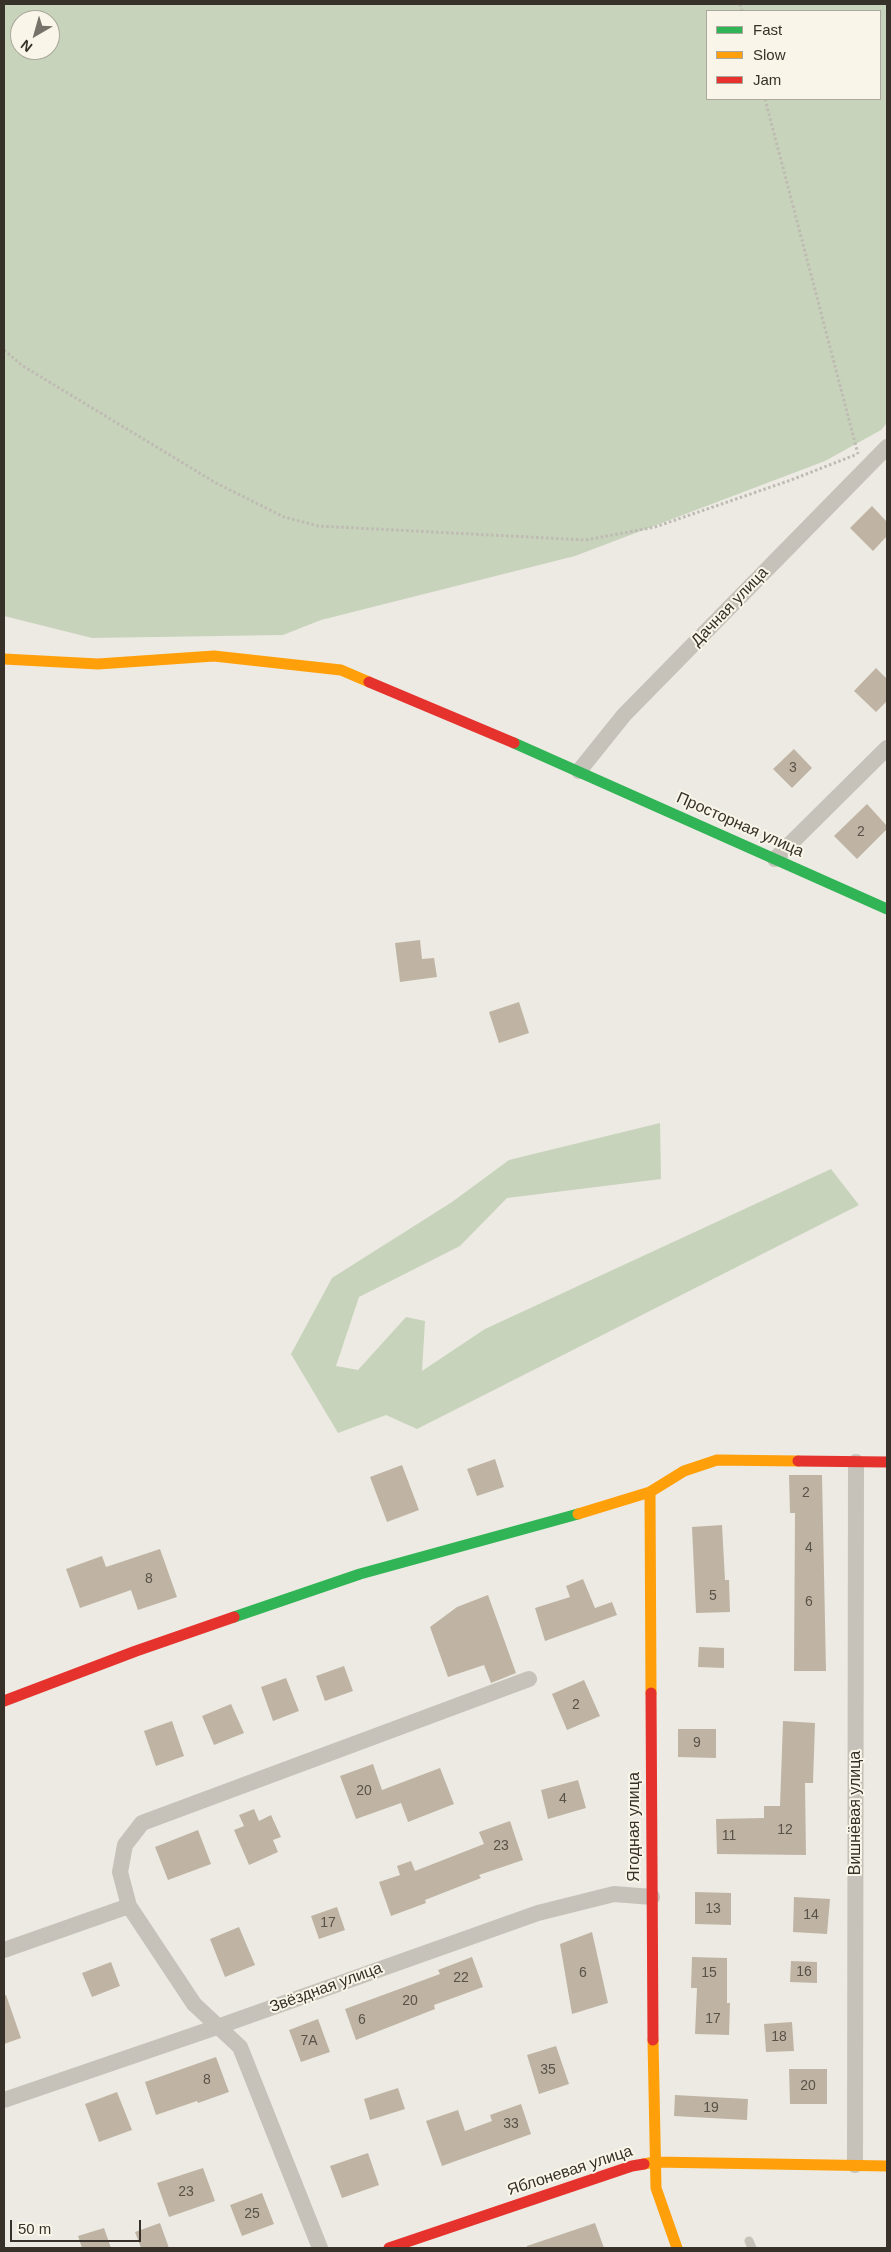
<!DOCTYPE html>
<meta charset="utf-8">
<style>
body{margin:0}
#map{position:relative;width:891px;height:2252px;overflow:hidden;background:#eceae2;font-family:Helvetica,sans-serif}
canvas{display:block}
.frame{position:absolute;inset:0;border:5px solid #373129;pointer-events:none}
.legend{position:absolute;left:706px;top:10px;width:175px;height:90px;box-sizing:border-box;background:#f9f6e9;border:1px solid #aba79c;margin:0;padding:6px 9px;list-style:none;font-size:15px;color:#373129}
.legend li{display:flex;align-items:center;gap:10px;height:25px}
.legend b{width:25px;border:1px solid #aba79c}
.north{position:absolute;left:10px;top:10px;width:50px;height:50px;box-sizing:border-box;background:#f9f6e9;border:1px solid #aba79c;border-radius:50%;rotate:218deg;font-size:14px;font-weight:700;line-height:20px;text-align:center;color:#373129}
.north::after{content:'';display:block;margin:auto;width:18px;height:22px;background:#76726a;clip-path:polygon(50% 0,100% 100%,50% 72%,0 100%)}
.scale{position:absolute;left:10px;top:2220px;width:131px;height:22px;box-sizing:border-box;border:2px solid #373129;border-top:0;padding-left:6px;font-size:15px;line-height:18px;white-space:nowrap;color:#373129;-webkit-text-stroke:4px #f9f6e9;paint-order:stroke}
</style>
<div id="map">
<canvas width="891" height="2252"></canvas>
<div class="frame"></div>
<ul class="legend">
<li><b style="height:6px;background:#30b455"></b>Fast</li>
<li><b style="height:6px;background:#ff9f0a"></b>Slow</li>
<li><b style="height:6px;background:#e5322d"></b>Jam</li>
</ul>
<div class="north">N</div>
<div class="scale">50 m</div>
</div>
<script>
const g = document.querySelector('canvas').getContext('2d');
g.lineJoin = 'round';
function fill(path, color) { g.fillStyle = color; g.fill(path, 'evenodd'); }
const poly = rows => new Path2D(rows.map(r => 'M' + r).join(''));
function stroke(path, color, width, dash) { g.strokeStyle = color; g.lineWidth = width; g.lineCap = dash ? 'butt' : 'round'; g.setLineDash(dash || []); g.stroke(path); }
function drawText(font, color, halo, rows, align = 'center') {
  g.font = font + ' Helvetica,sans-serif'; g.lineWidth = 4; g.setLineDash([]); g.textBaseline = 'middle'; g.strokeStyle = halo; g.fillStyle = color; for (const [text, x, y, turn = 0] of rows) {
    g.save(); g.translate(x, y); g.rotate((+turn || 0) * Math.PI / 180); g.textAlign = isNaN(turn) ? turn : align; if (halo) g.strokeText(text, 0, 0); g.fillText(text, 0, 0); g.restore();
  }
}
const green = poly([
 [4,4,887,4,887,423,881,430,825,461,575,556,321,620,283,635,92,638,4,616],
 [707,11,880,11,880,99,707,99],
 [20,20,50,20,50,50,20,50],
 [660,1123,661,1179,507,1198,460,1246,359,1297,336,1366,358,1370,406,1317,425,1321,422,1371,485,1329,831,1169,859,1205,417,1429,386,1415,338,1433,291,1354,332,1278,452,1202,509,1160]
]);
const building = poly([
 [872,506,887,522,887,536,873,551,850,528],
 [876,668,887,679,887,701,876,712,854,691],
 [794,749,812,768,792,788,773,769],
 [867,804,887,826,887,829,857,859,834,836],
 [420,940,422,959,434,958,437,977,400,982,395,943],
 [519,1002,529,1033,499,1043,489,1012],
 [495,1459,504,1487,477,1496,467,1469],
 [402,1465,419,1510,387,1522,370,1477],
 [789,1475,822,1475,826,1671,794,1671,795,1513,790,1513],
 [722,1525,725,1580,729,1580,730,1612,696,1613,692,1527],
 [160,1549,177,1597,138,1610,131,1590,80,1608,66,1569,102,1556,106,1567],
 [583,1579,595,1608,612,1602,617,1615,545,1641,535,1608,570,1597,566,1586],
 [488,1595,516,1673,491,1683,484,1665,448,1677,430,1627,457,1607],
 [699,1647,724,1648,724,1668,698,1667],
 [344,1666,353,1691,325,1701,316,1676],
 [286,1678,299,1711,273,1721,261,1687],
 [584,1680,600,1716,567,1730,552,1694],
 [231,1704,244,1733,214,1745,202,1716],
 [172,1721,184,1756,156,1766,144,1731],
 [783,1721,815,1723,813,1783,805,1783,806,1855,717,1854,716,1819,764,1818,764,1806,780,1806],
 [678,1729,716,1729,716,1758,678,1757],
 [373,1764,382,1790,440,1768,454,1804,408,1822,401,1803,356,1819,340,1776],
 [578,1780,586,1808,548,1819,541,1790],
 [254,1809,259,1821,271,1815,281,1837,273,1840,278,1852,249,1865,234,1830,244,1826,239,1815],
 [510,1821,523,1860,479,1875,481,1878,425,1900,426,1903,391,1916,379,1882,400,1875,397,1866,411,1861,415,1871,484,1844,479,1832],
 [198,1830,211,1864,168,1880,155,1847],
 [695,1892,731,1893,731,1925,695,1924],
 [794,1897,830,1899,827,1934,793,1932],
 [337,1907,345,1930,319,1939,311,1916],
 [239,1927,255,1965,225,1977,210,1939],
 [592,1932,608,2003,572,2014,560,1944],
 [472,1957,483,1987,434,2005,435,2009,356,2040,345,2009,440,1974,438,1970],
 [692,1957,727,1958,727,2003,730,2003,729,2035,695,2034,697,1988,691,1988],
 [791,1961,817,1962,817,1983,790,1982],
 [111,1962,120,1986,92,1997,82,1973],
 [4,1995,6,1995,21,2038,4,2044],
 [318,2019,330,2052,301,2062,289,2030],
 [792,2022,794,2051,766,2052,764,2024],
 [556,2046,569,2084,539,2094,527,2055],
 [216,2057,229,2092,198,2103,197,2101,156,2115,145,2082],
 [789,2069,827,2069,827,2104,790,2104],
 [398,2088,405,2109,370,2120,364,2099],
 [117,2092,132,2130,99,2142,85,2104],
 [675,2095,748,2099,747,2120,674,2116],
 [521,2104,531,2134,442,2166,426,2121,458,2110,465,2131,492,2121,490,2115],
 [368,2153,379,2185,342,2198,330,2166],
 [203,2168,215,2201,169,2217,157,2183],
 [262,2193,274,2224,242,2236,230,2205],
 [160,2223,169,2248,141,2248,135,2232],
 [595,2223,604,2248,527,2248,527,2246],
 [104,2228,111,2248,82,2248,78,2236]
]);
const path = poly([
 [740,4,742,11],
 [765,99,858,454],
 [4,350,23,366,216,483,284,517,318,526,586,540,655,527,791,480,855,455]
]);
const lane = poly([
 [749,2241,752,2248]
]);
const street = poly([
 [579,771,624,715,887,447],
 [775,859,887,748],
 [4,1950,129,1906],
 [4,2100,220,2026,538,1913,614,1894,652,1897],
 [855,2165,856,1462],
 [320,2248,240,2047,194,2004,129,1906,120,1872,125,1845,142,1823,529,1679]
]);
const fast = poly([
 [514,743,887,909],
 [234,1617,360,1574,578,1514]
]);
const slow = poly([
 [4,659,98,664,214,656,341,670,369,682],
 [650,1492,651,1693],
 [578,1514,650,1492,684,1471,717,1460,798,1461],
 [653,2040,656,2188,677,2248],
 [644,2164,654,2162,887,2166]
]);
const jam = poly([
 [369,682,514,743],
 [798,1461,887,1462],
 [651,1693,653,2040],
 [4,1701,136,1651,234,1617],
 [389,2248,632,2166,644,2164]
]);
const numberNames = [
 ["3",793,768],
 ["2",861,832],
 ["2",806,1493],
 ["4",809,1548],
 ["8",149,1579],
 ["5",713,1596],
 ["6",809,1602],
 ["2",576,1705],
 ["9",697,1743],
 ["20",364,1791],
 ["4",563,1799],
 ["12",785,1830],
 ["11",729,1836],
 ["23",501,1846],
 ["13",713,1909],
 ["14",811,1915],
 ["17",328,1923],
 ["16",804,1972],
 ["6",583,1973],
 ["15",709,1973],
 ["22",461,1978],
 ["20",410,2001],
 ["17",713,2019],
 ["6",362,2020],
 ["18",779,2037],
 ["7А",309,2041],
 ["35",548,2070],
 ["8",207,2080],
 ["20",808,2086],
 ["19",711,2108],
 ["33",511,2124],
 ["23",186,2192],
 ["25",252,2214]
];
const streetNames = [
 ["Дачная улица",730,607,-46],
 ["Просторная улица",740,825,24],
 ["Вишнёвая улица",856,1813,-90],
 ["Ягодная улица",635,1827,-90],
 ["Звёздная улица",326,1988,-20],
 ["Яблоневая улица",570,2171,-18]
];
fill(green, '#c8d3bc');
fill(building, '#bfb4a4');
stroke(path, '#bebbb3', 3, [2.5, 2.5]);
stroke(lane, '#c6c2ba', 9);
stroke(street, '#c6c2ba', 16);
stroke(fast, '#30b455', 11);
stroke(slow, '#ff9f0a', 11);
stroke(jam, '#e5322d', 11);
drawText('14px', '#595248', null, numberNames);
drawText('16px', '#373129', '#f9f6e9', streetNames);
</script>
